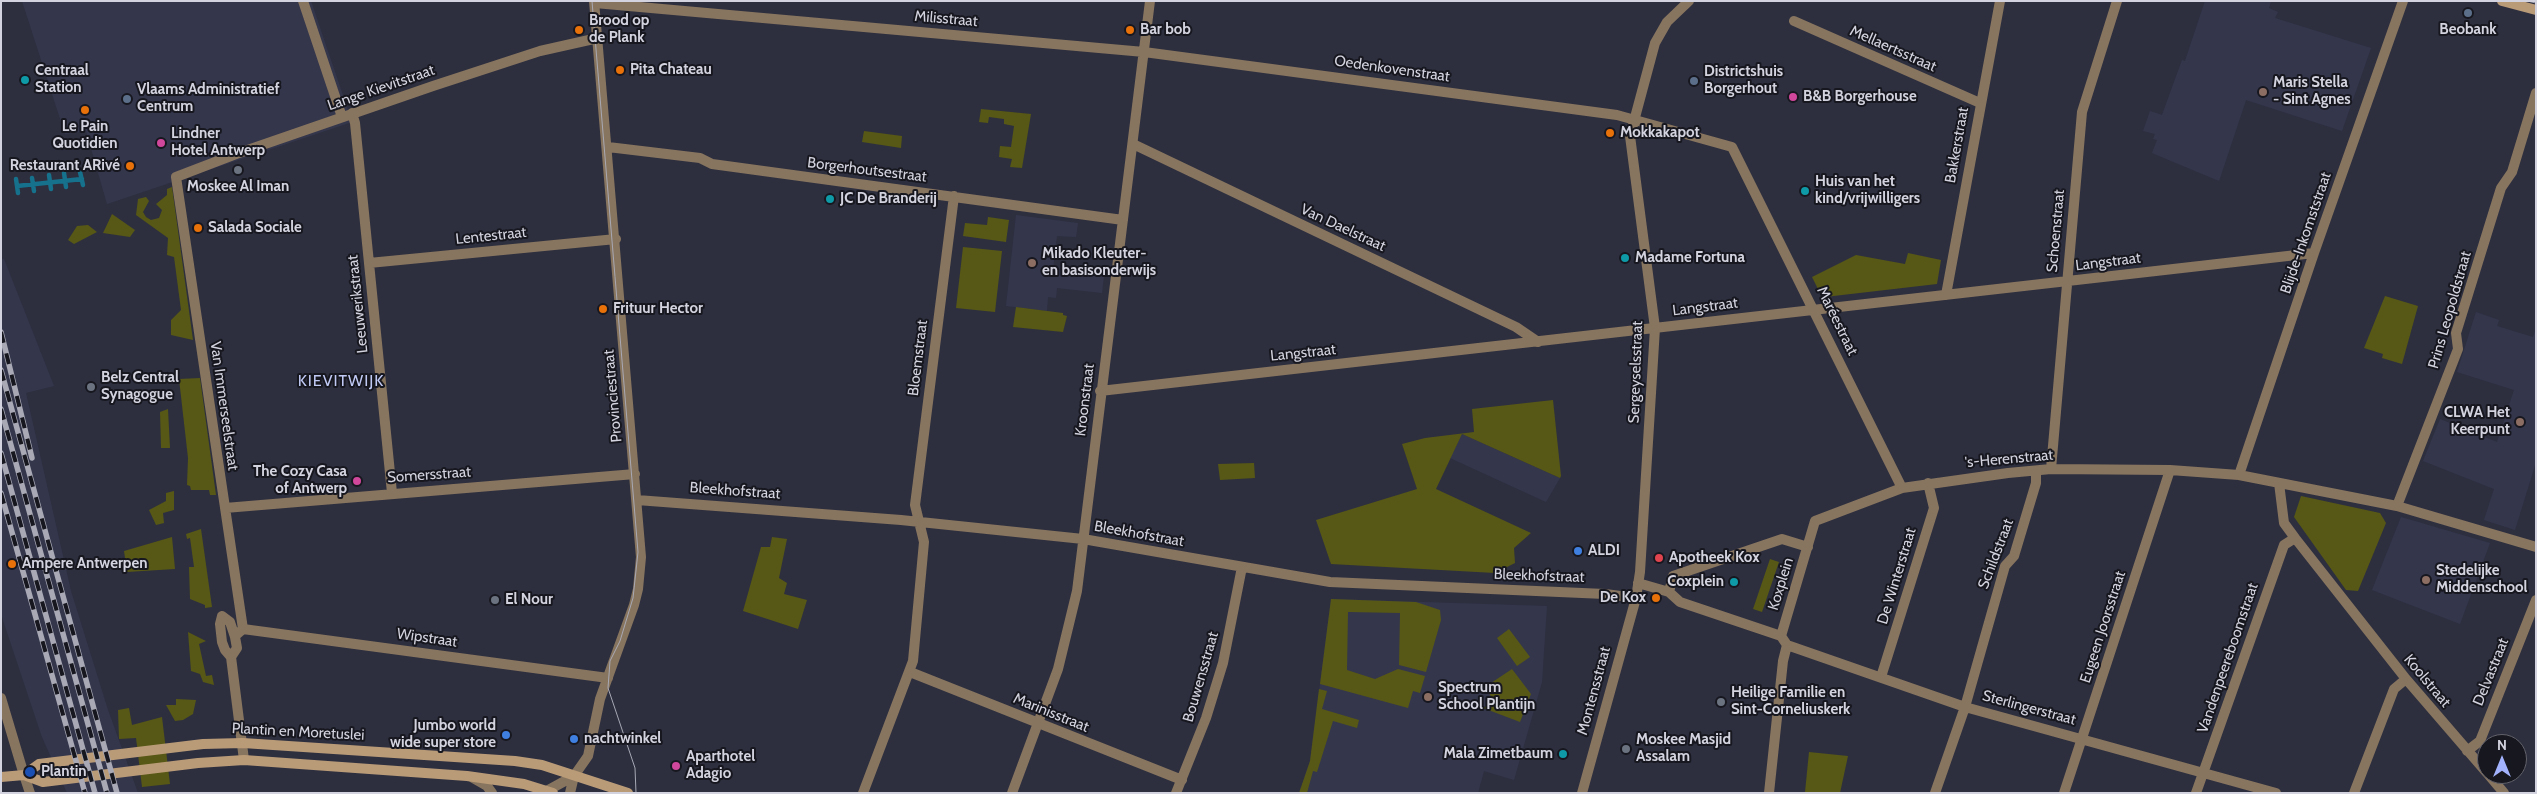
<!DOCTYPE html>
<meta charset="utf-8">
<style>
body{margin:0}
#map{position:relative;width:2537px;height:794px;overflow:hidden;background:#2d2f3f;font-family:Cabin,sans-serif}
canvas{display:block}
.frame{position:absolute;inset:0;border:2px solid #d2d3de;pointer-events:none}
.north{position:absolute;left:2477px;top:734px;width:50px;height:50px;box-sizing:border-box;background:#17171f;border:1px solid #62626b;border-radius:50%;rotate:0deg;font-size:14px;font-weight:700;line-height:20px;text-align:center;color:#d2d3de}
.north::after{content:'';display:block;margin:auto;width:18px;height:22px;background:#a2b2fd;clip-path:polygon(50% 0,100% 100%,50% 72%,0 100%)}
</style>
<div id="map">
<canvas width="2537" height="794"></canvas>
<div class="frame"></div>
<div class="north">N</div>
</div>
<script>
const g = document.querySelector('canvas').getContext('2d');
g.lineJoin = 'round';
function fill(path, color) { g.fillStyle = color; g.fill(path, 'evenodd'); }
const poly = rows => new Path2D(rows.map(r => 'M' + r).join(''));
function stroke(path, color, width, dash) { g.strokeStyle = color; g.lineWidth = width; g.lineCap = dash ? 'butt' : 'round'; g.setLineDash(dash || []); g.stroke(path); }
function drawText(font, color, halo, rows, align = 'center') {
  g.font = font + ' Cabin,sans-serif'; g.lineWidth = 4; g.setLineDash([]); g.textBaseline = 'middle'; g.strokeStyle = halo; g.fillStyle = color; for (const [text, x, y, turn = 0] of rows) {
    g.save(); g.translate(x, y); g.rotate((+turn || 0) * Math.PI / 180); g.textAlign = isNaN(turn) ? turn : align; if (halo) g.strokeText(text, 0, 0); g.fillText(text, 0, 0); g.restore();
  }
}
const built = poly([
 [22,1,311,1,352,122,107,204,86,131,65,134],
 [2205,1,2271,1,2269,8,2278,12,2275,18,2371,48,2342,131,2246,100,2219,181,2152,153,2157,140,2153,139,2155,134,2143,131,2150,111,2162,115,2182,60,2185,61],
 [1016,215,1078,223,1076,237,1057,236,1053,269,1104,276,1102,293,1057,288,1056,298,1048,297,1047,311,1006,306],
 [4,259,54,386,26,393,71,591,108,710,138,793,67,793,42,737,1,614,1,260],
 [2476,312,2499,320,2497,326,2533,337,2536,329,2536,462,2515,530,2484,520,2494,489,2423,461,2440,419,2497,442,2514,390,2457,372],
 [1462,434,1560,478,1546,502,1450,458],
 [2401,517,2490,543,2460,624,2372,590],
 [1331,599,1547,606,1542,682,1514,780,1484,771,1478,793,1299,793,1310,761]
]);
const green = poly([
 [981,109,1031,114,1022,168,1010,167,1012,159,999,157,1000,146,1011,147,1014,126,1004,124,1004,119,989,117,988,123,979,122],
 [864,131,902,136,901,148,862,142],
 [172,187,193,340,171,335,171,320,181,310,174,257,167,255,168,238,136,215,138,199,146,197,149,201,143,212,146,217,151,220,159,218,162,210,156,204,167,195,167,189],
 [112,214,135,230,130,237,103,233],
 [988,217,1009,220,1006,242,963,236,965,223,987,225],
 [88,225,97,232,74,244,68,240,77,226],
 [963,247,1002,251,995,312,956,308],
 [1908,253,1941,260,1937,284,1825,297,1821,295,1812,277,1856,255,1905,264],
 [2385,296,2418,306,2402,364,2382,358,2383,354,2364,348],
 [1016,307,1063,313,1063,315,1067,316,1063,332,1013,327],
 [200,378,216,495,210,495,209,490,191,490,190,486,187,485,188,458,179,379],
 [1553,400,1561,476,1560,478,1462,434,1436,489,1531,533,1514,548,1515,563,1495,573,1331,564,1316,520,1417,489,1402,444,1425,438,1474,432,1472,409],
 [168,409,170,448,161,448,160,412],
 [1254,463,1255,478,1220,480,1218,464],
 [174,491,174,510,163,513,164,523,156,525,149,510,166,501,166,493],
 [2301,496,2380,513,2386,523,2358,591,2346,590,2294,517],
 [201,529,212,607,205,608,205,605,190,599,189,567,194,567,190,538,187,539,186,534],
 [172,537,175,569,127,572,124,551],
 [772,537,787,539,779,578,787,583,784,594,807,600,798,629,743,611,761,547,770,547],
 [1770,559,1779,562,1762,612,1753,609],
 [1331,599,1416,602,1440,610,1441,620,1426,672,1399,665,1400,613,1348,612,1347,670,1375,679,1398,669,1425,676,1420,693,1413,691,1408,708,1320,684],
 [1509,629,1530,657,1517,666,1497,638],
 [188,632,206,641,199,644,206,676,212,675,214,685,203,682,200,674,191,671],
 [1512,669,1531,694,1520,722,1483,708,1494,701,1485,687],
 [1319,689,1327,691,1322,709,1359,720,1357,728,1333,721,1317,772,1313,771,1307,793,1299,793,1310,761],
 [176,699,196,700,193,714,183,720,175,721,166,705,176,705],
 [129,708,132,725,162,717,170,784,142,787,136,738,119,739,118,710],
 [1809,752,1848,756,1840,793,1805,792]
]);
const stream = poly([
 [80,172,83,185],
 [64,173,66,187],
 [49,175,51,189],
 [32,178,34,191],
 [16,179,18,193],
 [17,186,82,179]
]);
const minor = poly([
 [303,1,342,117],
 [595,3,1144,52,1617,115,1732,147,1902,488],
 [1794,21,1980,103],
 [352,113,355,123,392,493],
 [1133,144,1516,327,1538,342],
 [608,147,700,158,712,164,1123,220],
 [369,263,616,239],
 [1946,295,2000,1],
 [1100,391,2314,253],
 [2051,469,2082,112,2117,1],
 [2239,475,2314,253,2403,1],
 [2279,483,2284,523,2295,538,2406,679,2487,773],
 [637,500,901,520,1083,539,1330,582,1605,594,1636,598],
 [2397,506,2458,349,2456,333,2501,188,2512,172,2536,93],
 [225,508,635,474],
 [1638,583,1669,592,1680,602,1781,636],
 [1669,592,1673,576,1782,539,1808,547],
 [243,629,608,678],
 [235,636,243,629,176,177,236,154,433,86,540,51,598,38],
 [1781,636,1815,521,1902,488,2008,473,2051,469,2170,470,2239,475,2397,506,2536,547],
 [1781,636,1787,645,1965,707,2276,793],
 [231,657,237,648,235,637,230,622,222,616,220,624,222,642,225,650,231,657,244,760],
 [910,672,1182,780],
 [1881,677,1934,508,1928,483],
 [1,698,24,775],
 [2467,751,2480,741,2536,600],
 [2488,774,2504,793],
 [473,778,487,786,492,793],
 [543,793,574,776],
 [570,793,574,776,588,756,600,699,634,605,638,589,641,557,594,1],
 [863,793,913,661,924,542,915,505,954,196],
 [1012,793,1058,669,1077,591,1150,1],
 [1176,793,1206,718,1223,663,1242,567],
 [1582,793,1636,598,1640,572,1655,328,1630,136,1655,43,1667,22,1689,1],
 [1769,793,1783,661,1787,645],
 [1935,793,1965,707,2005,566,2014,556,2036,483,2036,471],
 [2064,793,2170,470],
 [2196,793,2284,545,2295,538],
 [2354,793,2394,689,2406,679]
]);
const tertiary = poly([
 [24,775,30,793]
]);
const secondary = poly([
 [2502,1,2536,10],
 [24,775,39,764,203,744,243,743,515,761,542,765,628,793],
 [1,777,24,775,43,782,198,763,244,760,467,776,524,784,553,793]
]);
const tram = poly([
 [592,1,638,552,633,598,620,641,610,661,608,688,635,768,636,793],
 [2527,1,2536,3]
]);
const rail = poly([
 [1,332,32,458],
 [1,370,117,793],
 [1,409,107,793],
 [1,453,95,793],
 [1,493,85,793]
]);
const markers = [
 [2468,13,5,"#5c6f8a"],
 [579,30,5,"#e8710a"],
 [1130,30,5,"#e8710a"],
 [620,70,5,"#e8710a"],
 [25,80,5,"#0f9aa8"],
 [1694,81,5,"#5c6f8a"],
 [2263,92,5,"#8d6e63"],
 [1793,97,5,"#d1479c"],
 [127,99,5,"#5c6f8a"],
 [85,110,5,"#e8710a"],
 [1610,133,5,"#e8710a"],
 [161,143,5,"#d1479c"],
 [130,166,5,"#e8710a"],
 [238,170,5,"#6b7280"],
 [1805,191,5,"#0f9aa8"],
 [830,199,5,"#0f9aa8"],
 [198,228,5,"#e8710a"],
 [1625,258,5,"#0f9aa8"],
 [1032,263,5,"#8d6e63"],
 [603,309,5,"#e8710a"],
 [91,387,5,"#6b7280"],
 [2520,422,5,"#8d6e63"],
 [357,481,5,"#d1479c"],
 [1578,551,5,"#3f7fe0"],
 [1659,558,5,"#e0444e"],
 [12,564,5,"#e8710a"],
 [2426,580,5,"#8d6e63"],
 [1734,582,5,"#0f9aa8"],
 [1656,598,5,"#e8710a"],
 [495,600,5,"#6b7280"],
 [1428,697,5,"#8d6e63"],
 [1721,702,5,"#6b7280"],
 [506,735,5,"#3f7fe0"],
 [574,739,5,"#3f7fe0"],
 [1626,749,5,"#6b7280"],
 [1563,754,5,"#0f9aa8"],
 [676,766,5,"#d1479c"],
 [30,772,6,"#1a4fb4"]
];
const streetNames = [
 ["Milisstraat",946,19,5],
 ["Mellaertsstraat",1893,49,24],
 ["Oedenkovenstraat",1392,69,8],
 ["Lange Kievitstraat",381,88,-19],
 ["Bakkerstraat",1957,145,-80],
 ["Borgerhoutsestraat",867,170,7],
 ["Van Daelstraat",1343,228,25],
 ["Schoenstraat",2056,231,-85],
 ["Blijde-Inkomststraat",2306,233,-71],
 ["Lentestraat",491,236,-6],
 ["Langstraat",2108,262,-7],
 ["Leeuwerikstraat",358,304,-96],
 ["Langstraat",1705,307,-7],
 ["Prins Leopoldstraat",2450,310,-74],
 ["Maréestraat",1837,321,64],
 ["Langstraat",1303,353,-6],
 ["Bloemstraat",918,358,-83],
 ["Sergeyselsstraat",1636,372,-88],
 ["Provinciestraat",613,396,-95],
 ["Kroonstraat",1085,400,-83],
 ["Van Immerseelstraat",224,406,82],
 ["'s-Herenstraat",2009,459,-5],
 ["Somersstraat",429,475,-4],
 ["Bleekhofstraat",735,491,4],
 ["Bleekhofstraat",1139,534,10],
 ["Schildstraat",1996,554,-69],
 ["Bleekhofstraat",1539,576,2],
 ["De Winterstraat",1897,576,-73],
 ["Koxplein",1781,584,-73],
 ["Eugeen Joorsstraat",2103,627,-72],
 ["Wipstraat",427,638,8],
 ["Vandenpeereboomstraat",2228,658,-71],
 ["Delvastraat",2491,672,-68],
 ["Bouwensstraat",1201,677,-74],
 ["Koolstraat",2427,681,50],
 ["Montensstraat",1594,691,-75],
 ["Sterlingerstraat",2029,708,15],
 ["Marinisstraat",1051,713,22],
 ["Plantin en Moretuslei",298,732,3]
];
const poiNames = [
 ["Brood op",589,21],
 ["de Plank",589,38],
 ["Bar bob",1140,30],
 ["Beobank",2468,30,"center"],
 ["Pita Chateau",630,70],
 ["Centraal",35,71],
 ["Station",35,88],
 ["Districtshuis",1704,72],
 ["Borgerhout",1704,89],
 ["Maris Stella",2273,83],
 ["- Sint Agnes",2273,100],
 ["Vlaams Administratief",137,90],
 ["Centrum",137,107],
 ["B&B Borgerhouse",1803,97],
 ["Le Pain",85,127,"center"],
 ["Quotidien",85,144,"center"],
 ["Mokkakapot",1620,133],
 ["Lindner",171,134],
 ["Hotel Antwerp",171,151],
 ["Restaurant ARivé",120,166,"right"],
 ["Huis van het",1815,182],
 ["kind/vrijwilligers",1815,199],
 ["Moskee Al Iman",238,187,"center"],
 ["JC De Branderij",840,199],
 ["Salada Sociale",208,228],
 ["Mikado Kleuter-",1042,254],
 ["en basisonderwijs",1042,271],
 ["Madame Fortuna",1635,258],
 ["Frituur Hector",613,309],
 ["Belz Central",101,378],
 ["Synagogue",101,395],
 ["CLWA Het",2510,413,"right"],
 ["Keerpunt",2510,430,"right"],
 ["The Cozy Casa",347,472,"right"],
 ["of Antwerp",347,489,"right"],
 ["ALDI",1588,551],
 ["Apotheek Kox",1669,558],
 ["Ampere Antwerpen",22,564],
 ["Stedelijke",2436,571],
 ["Middenschool",2436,588],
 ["Coxplein",1724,582,"right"],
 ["De Kox",1646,598,"right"],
 ["El Nour",505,600],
 ["Spectrum",1438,688],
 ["School Plantijn",1438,705],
 ["Heilige Familie en",1731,693],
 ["Sint-Corneliuskerk",1731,710],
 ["Jumbo world",496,726,"right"],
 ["wide super store",496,743,"right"],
 ["nachtwinkel",584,739],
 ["Moskee Masjid",1636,740],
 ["Assalam",1636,757],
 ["Mala Zimetbaum",1553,754,"right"],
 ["Aparthotel",686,757],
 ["Adagio",686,774],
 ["Plantin",41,772]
];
const neighbourhoodNames = [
 ["KIEVITWIJK",341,381]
];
fill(built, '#34364c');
fill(green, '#575815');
stroke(stream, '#16718c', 4.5);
stroke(minor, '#88755f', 10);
stroke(tertiary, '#88755f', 10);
stroke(secondary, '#ba9b78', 10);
stroke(tram, '#a8a9b5', 1);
stroke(rail, '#a8a9b5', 5.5);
stroke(rail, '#17171f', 4, [11]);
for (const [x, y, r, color] of markers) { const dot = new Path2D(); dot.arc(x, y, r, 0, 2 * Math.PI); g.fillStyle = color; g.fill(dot); stroke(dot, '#17171f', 2); }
drawText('15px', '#d2d3de', '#17171f', streetNames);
drawText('bold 15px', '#d2d3de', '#17171f', poiNames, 'left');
g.letterSpacing = '1px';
drawText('16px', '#c0caf4', '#17171f', neighbourhoodNames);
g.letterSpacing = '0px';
</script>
